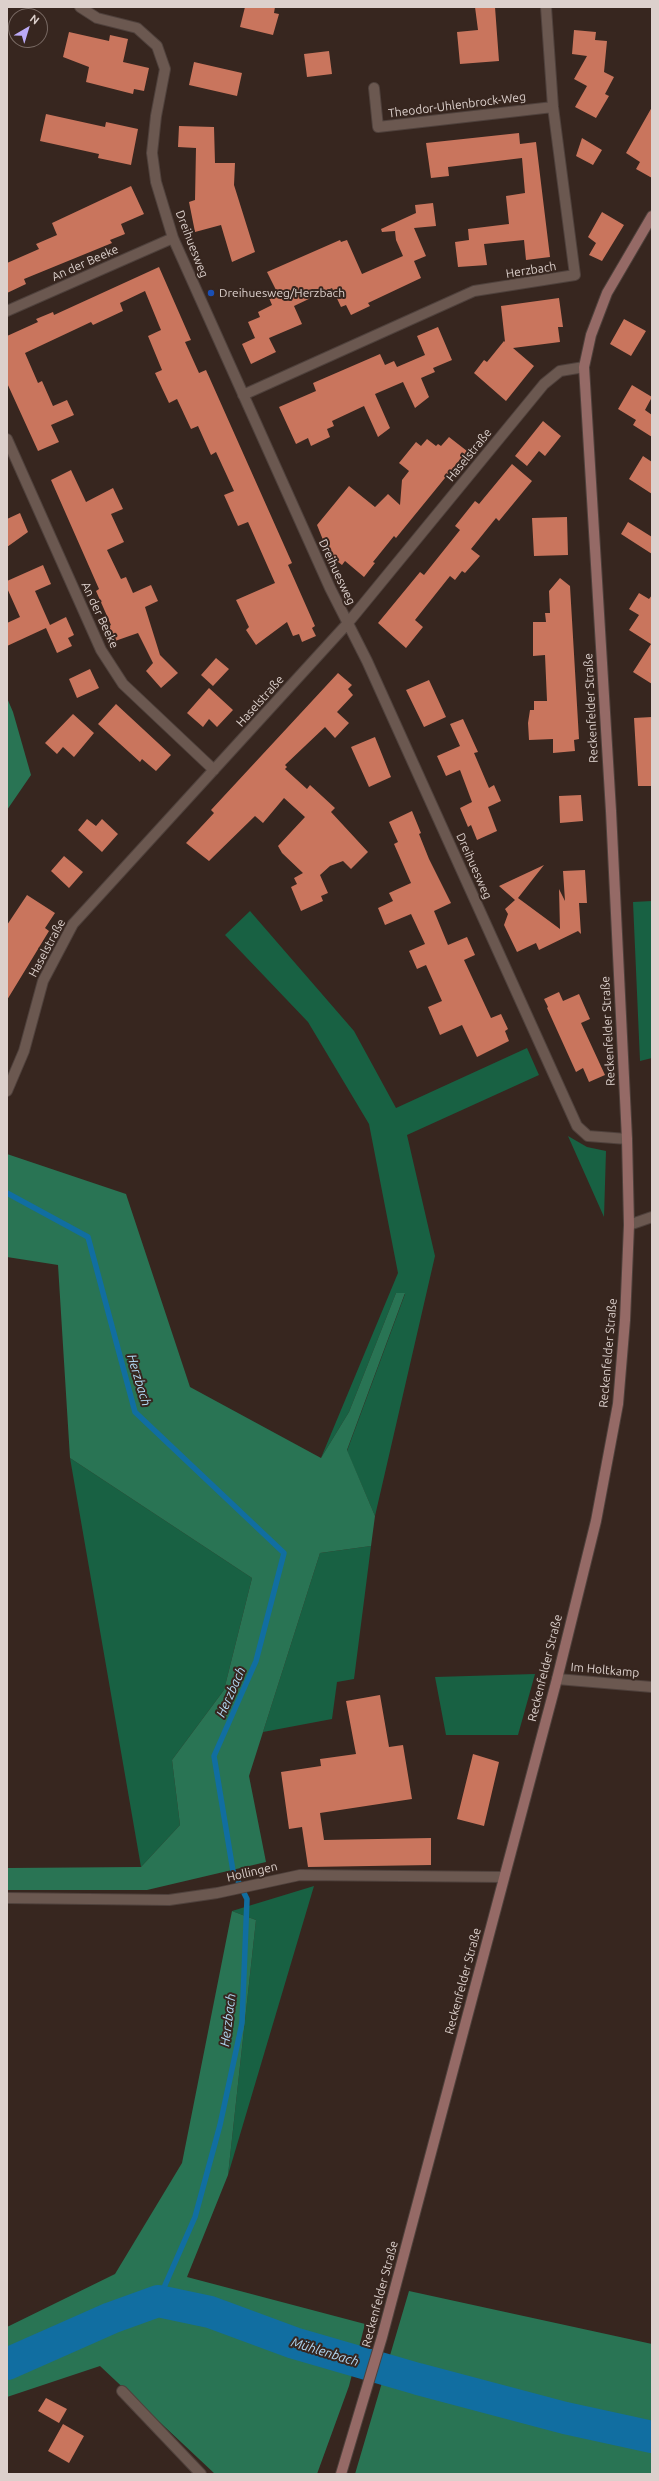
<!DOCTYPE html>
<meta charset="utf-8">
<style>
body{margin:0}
#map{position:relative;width:659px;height:2481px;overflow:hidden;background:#37261f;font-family:Ubuntu,sans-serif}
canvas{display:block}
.frame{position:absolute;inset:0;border:8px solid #dcd0cc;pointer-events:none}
.north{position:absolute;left:8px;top:8px;width:40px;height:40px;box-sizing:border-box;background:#37261f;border:1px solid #796a64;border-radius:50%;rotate:38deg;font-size:11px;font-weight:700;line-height:16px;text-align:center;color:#dcd0cc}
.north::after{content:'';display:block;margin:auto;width:14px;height:18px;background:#bbaaf6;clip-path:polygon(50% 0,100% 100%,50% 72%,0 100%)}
</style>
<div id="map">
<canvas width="659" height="2481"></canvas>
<div class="frame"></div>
<div class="north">N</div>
</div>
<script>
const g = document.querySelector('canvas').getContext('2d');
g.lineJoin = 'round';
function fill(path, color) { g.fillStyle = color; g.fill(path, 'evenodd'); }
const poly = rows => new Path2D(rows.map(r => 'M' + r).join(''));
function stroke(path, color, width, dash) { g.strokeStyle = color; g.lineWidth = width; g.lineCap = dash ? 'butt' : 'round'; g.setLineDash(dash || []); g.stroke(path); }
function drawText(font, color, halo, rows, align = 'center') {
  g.font = font + ' Ubuntu,sans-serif'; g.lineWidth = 4; g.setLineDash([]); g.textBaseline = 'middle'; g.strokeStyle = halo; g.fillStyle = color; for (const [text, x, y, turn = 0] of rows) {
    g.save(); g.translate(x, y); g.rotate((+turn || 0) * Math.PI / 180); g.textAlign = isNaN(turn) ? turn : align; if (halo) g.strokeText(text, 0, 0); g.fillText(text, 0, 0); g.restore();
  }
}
const green = poly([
 [652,901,652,1058,640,1061,633,902],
 [250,911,354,1031,396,1108,527,1048,539,1075,407,1135,435,1256,375,1516,347,1451,405,1294,396,1293,349,1412,321,1458,398,1273,369,1124,308,1022,225,935],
 [568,1136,587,1147,606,1151,604,1217],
 [70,1458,252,1578,224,1690,172,1760,180,1825,141,1867],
 [371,1546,354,1679,337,1682,332,1719,263,1732,320,1553],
 [535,1674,518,1735,446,1735,435,1677],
 [314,1886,228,2175,256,1920,232,1911]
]);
const forest = poly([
 [7,698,13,712,31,775,7,810],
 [7,1154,126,1194,190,1387,321,1458,349,1412,396,1293,405,1293,347,1450,375,1516,371,1546,320,1553,249,1776,266,1862,147,1890,7,1890,7,1868,141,1867,180,1825,172,1760,224,1690,252,1578,70,1458,58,1265,7,1257],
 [232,1911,256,1920,228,2175,187,2277,365,2324,349,2386,317,2474,215,2474,100,2366,7,2397,7,2327,115,2274,182,2163],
 [409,2291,652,2344,652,2474,355,2474]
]);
const stream = poly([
 [7,1193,88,1237,135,1412,284,1553,256,1661,214,1756,233,1871,247,1899,242,2023,220,2125,195,2217,158,2301]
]);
const river = poly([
 [7,2364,111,2318,158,2301,210,2312,294,2343,418,2379,565,2418,652,2437]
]);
const building = poly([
 [245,7,275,7,274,13,279,14,273,35,240,27],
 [475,7,495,7,499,61,460,64,457,32,478,30],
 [574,30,596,32,595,40,607,41,604,72,614,77,605,94,609,96,596,118,575,107,587,86,574,79,587,56,572,54],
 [69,32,109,41,110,35,128,39,123,62,149,68,144,91,134,89,133,94,86,82,89,67,63,57],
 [329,51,332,74,307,77,304,54],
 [194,62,242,73,237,96,189,85],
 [652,107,652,178,636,169,640,162,626,153],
 [46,114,105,127,106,122,138,129,131,165,98,158,99,154,40,141],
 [179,126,214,127,215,163,235,163,234,185,255,252,232,262,221,225,195,232,189,202,195,200,196,148,178,147],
 [519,133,520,144,536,142,550,257,526,260,524,240,484,244,487,265,458,267,455,242,469,240,468,229,509,224,506,196,525,193,522,158,448,167,449,176,431,178,426,143],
 [582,138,602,150,593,165,576,156],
 [131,186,144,214,121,224,125,234,110,240,112,243,24,279,26,284,7,293,7,263,39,249,36,244,57,235,52,223],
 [433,203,436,226,414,228,426,256,414,261,421,278,368,303,370,306,351,315,346,305,341,307,332,288,294,306,302,324,269,338,276,352,251,364,242,344,255,338,248,322,260,317,258,312,272,305,269,298,278,294,267,272,340,240,341,242,347,240,362,274,403,256,396,240,395,231,382,232,381,229,416,213,415,205],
 [602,212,624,225,602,261,589,255,596,243,588,237],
 [159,267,191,340,185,342,199,373,206,370,292,563,288,565,315,626,312,628,316,636,302,642,299,634,293,636,287,622,256,645,246,630,249,627,236,600,275,583,248,522,238,526,224,495,234,491,216,452,211,455,198,426,191,429,177,399,169,403,155,373,162,370,148,336,161,330,145,291,120,303,123,311,93,325,91,322,25,353,38,383,42,381,53,406,67,400,74,415,51,425,59,442,38,451,7,383,7,336,38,322,36,319,53,312,54,315],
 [559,298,563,327,558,327,560,342,513,348,534,366,506,401,474,373,484,360,487,362,504,341,505,342,501,306],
 [624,319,646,331,631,356,610,344],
 [438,327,452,360,433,368,435,372,421,378,429,397,415,408,403,382,375,394,390,428,378,437,364,406,332,421,334,426,327,429,330,437,311,446,308,438,296,444,279,407,316,391,313,383,380,354,385,365,394,361,397,367,425,355,417,336],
 [632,385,652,397,645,410,652,415,652,437,633,425,636,420,618,409],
 [543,421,561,436,545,456,539,451,527,466,515,456],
 [449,437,467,451,396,538,394,536,373,562,375,563,364,577,345,561,342,565,329,555,317,525,349,486,375,507,388,494,400,505,402,480,409,471,399,463,416,442,421,446,427,439,436,446,438,444,441,446],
 [643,456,652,462,652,494,629,479],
 [512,464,532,481,499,521,496,518,471,549,480,556,465,573,462,571,455,580,450,576,415,620,423,627,406,648,378,623,420,572,424,575,460,530,455,526,475,501,479,504],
 [71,470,86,502,113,488,123,509,111,514,124,542,107,550,121,579,126,577,133,593,151,585,158,601,145,607,160,655,178,673,161,688,146,671,153,663,138,633,115,641,108,627,111,625,96,591,99,589,51,480],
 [20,513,28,532,7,547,7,519],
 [567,517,568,555,534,556,532,518],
 [628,522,652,537,652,554,621,534],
 [43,565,51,584,35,591,50,625,66,617,74,635,68,638,72,646,57,653,46,628,7,646,7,623,20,617,7,588,7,581],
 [560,578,570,586,579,739,574,740,575,751,553,753,553,739,529,740,528,723,530,710,534,710,534,701,547,701,545,655,533,656,533,622,546,622,545,613,550,613,549,591],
 [639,593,649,599,652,595,652,684,633,672,651,644,629,630,639,615,629,609],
 [216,658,229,669,213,686,201,675],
 [90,669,99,688,77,698,69,679],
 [338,673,352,685,348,689,353,695,337,712,349,723,335,738,325,727,285,765,287,767,285,769,307,789,310,785,335,808,331,812,368,852,351,869,343,861,330,866,320,875,328,893,321,896,323,901,301,911,291,887,297,884,294,878,303,873,282,853,278,846,305,817,284,798,263,823,255,816,209,861,186,843,214,813,211,810],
 [429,680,446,717,424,727,406,690],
 [209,688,233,710,217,727,209,719,203,727,187,713],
 [116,704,171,755,156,771,142,759,140,762,98,724],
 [73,714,94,733,74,757,63,747,57,754,45,743],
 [652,717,651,786,638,786,634,718],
 [463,719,478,752,474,753,489,788,494,785,501,801,488,807,497,831,477,840,471,825,468,827,460,808,472,802,460,770,446,776,437,756,460,746,450,724],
 [375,737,391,777,369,787,351,747],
 [581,795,583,821,560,823,559,796],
 [412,811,421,833,419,834,429,859,451,903,434,911,448,945,467,937,475,955,464,960,491,1018,501,1014,508,1029,505,1031,509,1041,477,1057,462,1025,440,1035,428,1007,442,1001,426,965,417,969,409,951,425,944,411,914,385,925,378,908,393,901,389,893,411,883,394,844,398,842,389,822],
 [87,819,96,826,102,819,118,834,102,852,78,830],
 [64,856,83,872,69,888,51,871],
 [544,865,518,898,560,929,559,889,565,901,563,871,585,870,587,903,579,903,581,934,578,931,539,950,536,943,517,952,504,925,508,914,505,909,515,900,499,886],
 [27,895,55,913,45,928,49,931,7,1000,7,925],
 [559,992,563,1001,579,994,590,1019,581,1023,605,1075,589,1082,583,1068,576,1072,547,1008,548,1007,544,999],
 [380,1695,389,1747,403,1745,412,1799,320,1813,324,1840,431,1838,431,1865,308,1867,302,1827,289,1829,281,1772,321,1766,320,1759,356,1754,346,1701],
 [473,1754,499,1762,484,1826,457,1819],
 [46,2398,67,2409,59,2423,38,2411],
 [63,2424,84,2436,69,2463,48,2451]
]);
const lane = poly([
 [122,2391,201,2474]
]);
const street = poly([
 [80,7,97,18,137,28,157,46,165,69,156,116,152,153,156,182,173,238,330,588,367,661,577,1126,588,1136,627,1139],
 [374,88,378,127,553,107],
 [7,311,173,238],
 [243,395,474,291,575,275,553,107,546,7],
 [7,439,101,650,123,684,214,770],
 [7,1091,24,1051,43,981,73,924,347,624,544,384,560,371,584,367],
 [629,1225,652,1217],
 [557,1679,652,1687],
 [7,1898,169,1900,217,1893,300,1875,504,1877]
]);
const secondary = poly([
 [341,2474,382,2337,557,1679,596,1521,618,1404,625,1320,629,1225,627,1139,611,811,584,367,591,335,607,293,652,216]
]);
const markers = [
 [211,293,4,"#1a4fb4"]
];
const streetNames = [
 ["Theodor-Uhlenbrock-Weg",457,105,-7],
 ["Dreihuesweg",192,244,69],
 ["An der Beeke",85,263,-24],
 ["Herzbach",531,270,-9],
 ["Haselstraße",469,455,-51],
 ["Dreihuesweg",337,572,65],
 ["An der Beeke",100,615,65],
 ["Haselstraße",260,701,-48],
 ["Reckenfelder Straße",591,708,-93],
 ["Dreihuesweg",474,866,66],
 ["Haselstraße",47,948,-62],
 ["Reckenfelder Straße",608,1031,-93],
 ["Reckenfelder Straße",608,1353,-85],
 ["Reckenfelder Straße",545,1668,-76],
 ["Im Holtkamp",605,1670,5],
 ["Hollingen",252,1872,-13],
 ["Reckenfelder Straße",463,1981,-75],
 ["Reckenfelder Straße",380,2294,-75]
];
const poiNames = [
 ["Dreihuesweg/Herzbach",219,293]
];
const waterNames = [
 ["Herzbach",139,1380,73],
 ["Herzbach",231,1692,-66],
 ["Herzbach",228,2020,-83],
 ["Mühlenbach",325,2352,17]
];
fill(green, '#186143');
fill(forest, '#297454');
stroke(stream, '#116ea1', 5.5);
stroke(river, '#116ea1', 32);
fill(building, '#c9755d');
stroke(lane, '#4f413c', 12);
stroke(street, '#4f413c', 12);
stroke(secondary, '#4f413c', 12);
stroke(lane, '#6b5850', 10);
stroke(street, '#6b5850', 10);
stroke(secondary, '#956a66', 10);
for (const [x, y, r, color] of markers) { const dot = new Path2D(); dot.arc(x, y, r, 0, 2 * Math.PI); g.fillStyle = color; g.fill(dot); stroke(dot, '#37261f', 1.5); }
drawText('12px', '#dcd0cc', '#37261f', streetNames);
drawText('12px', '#dcd0cc', '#37261f', poiNames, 'left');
drawText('italic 13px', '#b1d8f4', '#37261f', waterNames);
</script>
